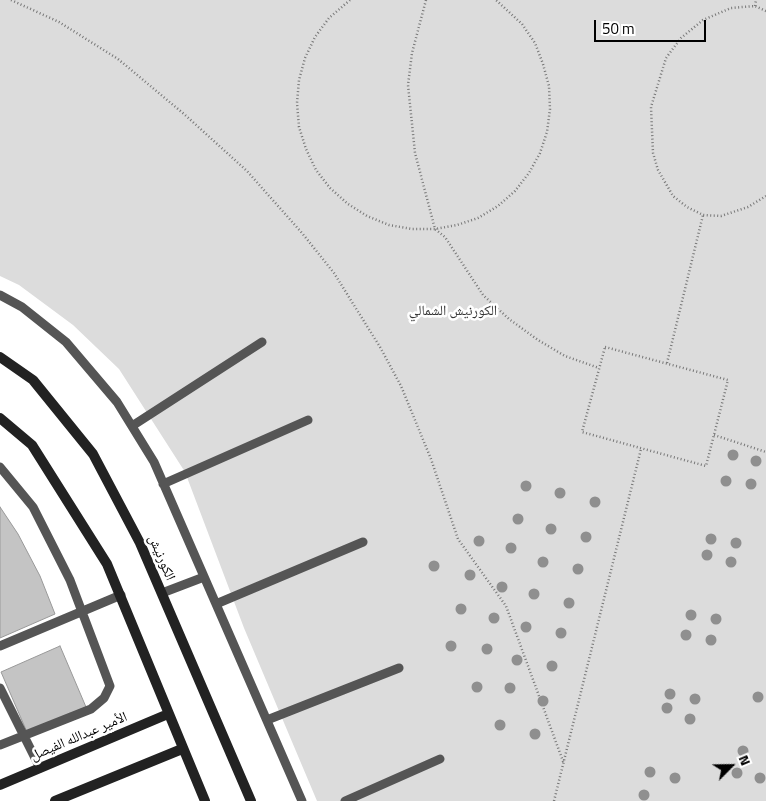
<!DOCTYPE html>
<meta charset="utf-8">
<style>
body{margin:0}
#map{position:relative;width:766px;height:801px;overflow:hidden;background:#fff;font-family:"Titillium Web",sans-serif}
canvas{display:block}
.north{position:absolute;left:706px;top:741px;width:50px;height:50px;-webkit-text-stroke:4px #fff;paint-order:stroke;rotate:67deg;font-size:14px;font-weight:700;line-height:20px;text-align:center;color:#000}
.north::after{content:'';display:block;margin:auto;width:18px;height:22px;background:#000;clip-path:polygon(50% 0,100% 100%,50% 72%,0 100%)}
.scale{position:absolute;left:594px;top:20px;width:112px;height:22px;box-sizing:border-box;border:2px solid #000;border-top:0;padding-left:6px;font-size:15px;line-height:18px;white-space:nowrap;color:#000;-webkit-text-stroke:4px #fff;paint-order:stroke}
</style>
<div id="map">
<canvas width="766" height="801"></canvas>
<div class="north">N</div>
<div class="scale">50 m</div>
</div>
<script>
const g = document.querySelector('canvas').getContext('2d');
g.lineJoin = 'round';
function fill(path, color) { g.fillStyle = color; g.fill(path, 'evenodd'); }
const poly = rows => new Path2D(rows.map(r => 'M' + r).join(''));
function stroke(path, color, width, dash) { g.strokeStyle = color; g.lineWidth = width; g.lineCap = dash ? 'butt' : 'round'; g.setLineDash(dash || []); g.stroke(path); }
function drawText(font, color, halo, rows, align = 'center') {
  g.font = font + ' "Titillium Web","Noto Naskh Arabic",sans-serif'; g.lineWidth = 5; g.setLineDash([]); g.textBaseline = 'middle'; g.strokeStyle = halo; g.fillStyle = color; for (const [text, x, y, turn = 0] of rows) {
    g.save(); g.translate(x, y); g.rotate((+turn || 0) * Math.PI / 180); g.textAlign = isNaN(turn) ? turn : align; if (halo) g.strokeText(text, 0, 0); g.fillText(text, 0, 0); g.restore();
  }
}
const green = poly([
 [0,0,766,0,766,801,317,801,244,628,185,472,119,369,73,325,19,285,0,276]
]);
const building = poly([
 [0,507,18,534,40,576,55,614,0,638,0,507],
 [60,646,86,707,27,732,1,672,60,646]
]);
const path = poly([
 [11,0,59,22,118,59,184,114,247,171,302,233,334,273,380,347,401,386,431,459,458,539,506,606,564,764],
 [350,0,329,18,315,37,305,58,299,80,297,103,299,127,306,149,316,170,330,188,348,204,367,216,389,225,412,229,435,229,457,225,478,218,498,206,515,191,529,173,540,153,547,132,550,109,549,86,543,64,535,43,522,24,496,0],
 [426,0,412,53,408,85,415,153,435,229,445,237,483,295,509,319,538,340,565,356,599,368],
 [755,6,756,0],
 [766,11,755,6,731,8,703,20,681,38,666,58,651,107,653,153,658,170,673,196,687,207,703,215,721,216,748,207,766,196],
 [605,347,728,380,706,466,582,432,605,347],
 [667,363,703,215],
 [714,435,766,452],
 [554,801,641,449]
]);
const lane = poly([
 [0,295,22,307,66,342,117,402,154,462,302,801],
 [132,426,262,342],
 [0,467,33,507,70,580,110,686,104,698,91,709,0,745],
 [163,484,308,420],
 [162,593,204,577],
 [216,604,363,542],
 [0,646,121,595],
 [0,688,40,768],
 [267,720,399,668],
 [345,801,440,759]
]);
const secondary = poly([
 [0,357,33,380,93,454,140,543,251,801],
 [0,418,32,445,107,564,205,801],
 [0,785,168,714],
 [55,801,182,749]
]);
const trees = [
 [733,455],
 [756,461],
 [726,481],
 [751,484],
 [526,486],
 [560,493],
 [595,502],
 [518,519],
 [551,529],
 [586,537],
 [711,539],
 [479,541],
 [736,543],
 [511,548],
 [707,555],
 [543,562],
 [731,562],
 [434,566],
 [578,569],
 [470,575],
 [502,587],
 [534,594],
 [569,603],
 [461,609],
 [691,615],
 [494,618],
 [716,619],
 [526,627],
 [561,633],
 [686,635],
 [711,640],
 [451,646],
 [487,649],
 [517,660],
 [552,666],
 [477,687],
 [510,688],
 [670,694],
 [758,697],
 [695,699],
 [543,701],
 [667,708],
 [690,719],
 [500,725],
 [535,734],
 [743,751],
 [650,772],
 [737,773],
 [675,778],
 [760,778],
 [644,795]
];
const parkNames = [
 ["الكورنيش الشمالي",453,312]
];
const streetNames = [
 ["الكورنيش",161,558,67],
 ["الأمير عبدالله الفيصل",79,737,-23]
];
fill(green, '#dcdcdc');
fill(building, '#c4c4c4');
stroke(building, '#999', 1);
stroke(path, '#777', 2.5, [1, 2.5]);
stroke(lane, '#555', 9);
stroke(secondary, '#222', 10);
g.fillStyle = '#8f8f8f';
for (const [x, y] of trees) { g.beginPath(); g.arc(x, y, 5.5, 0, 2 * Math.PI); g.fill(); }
drawText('14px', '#333', '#fff', parkNames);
drawText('14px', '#000', '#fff', streetNames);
</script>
